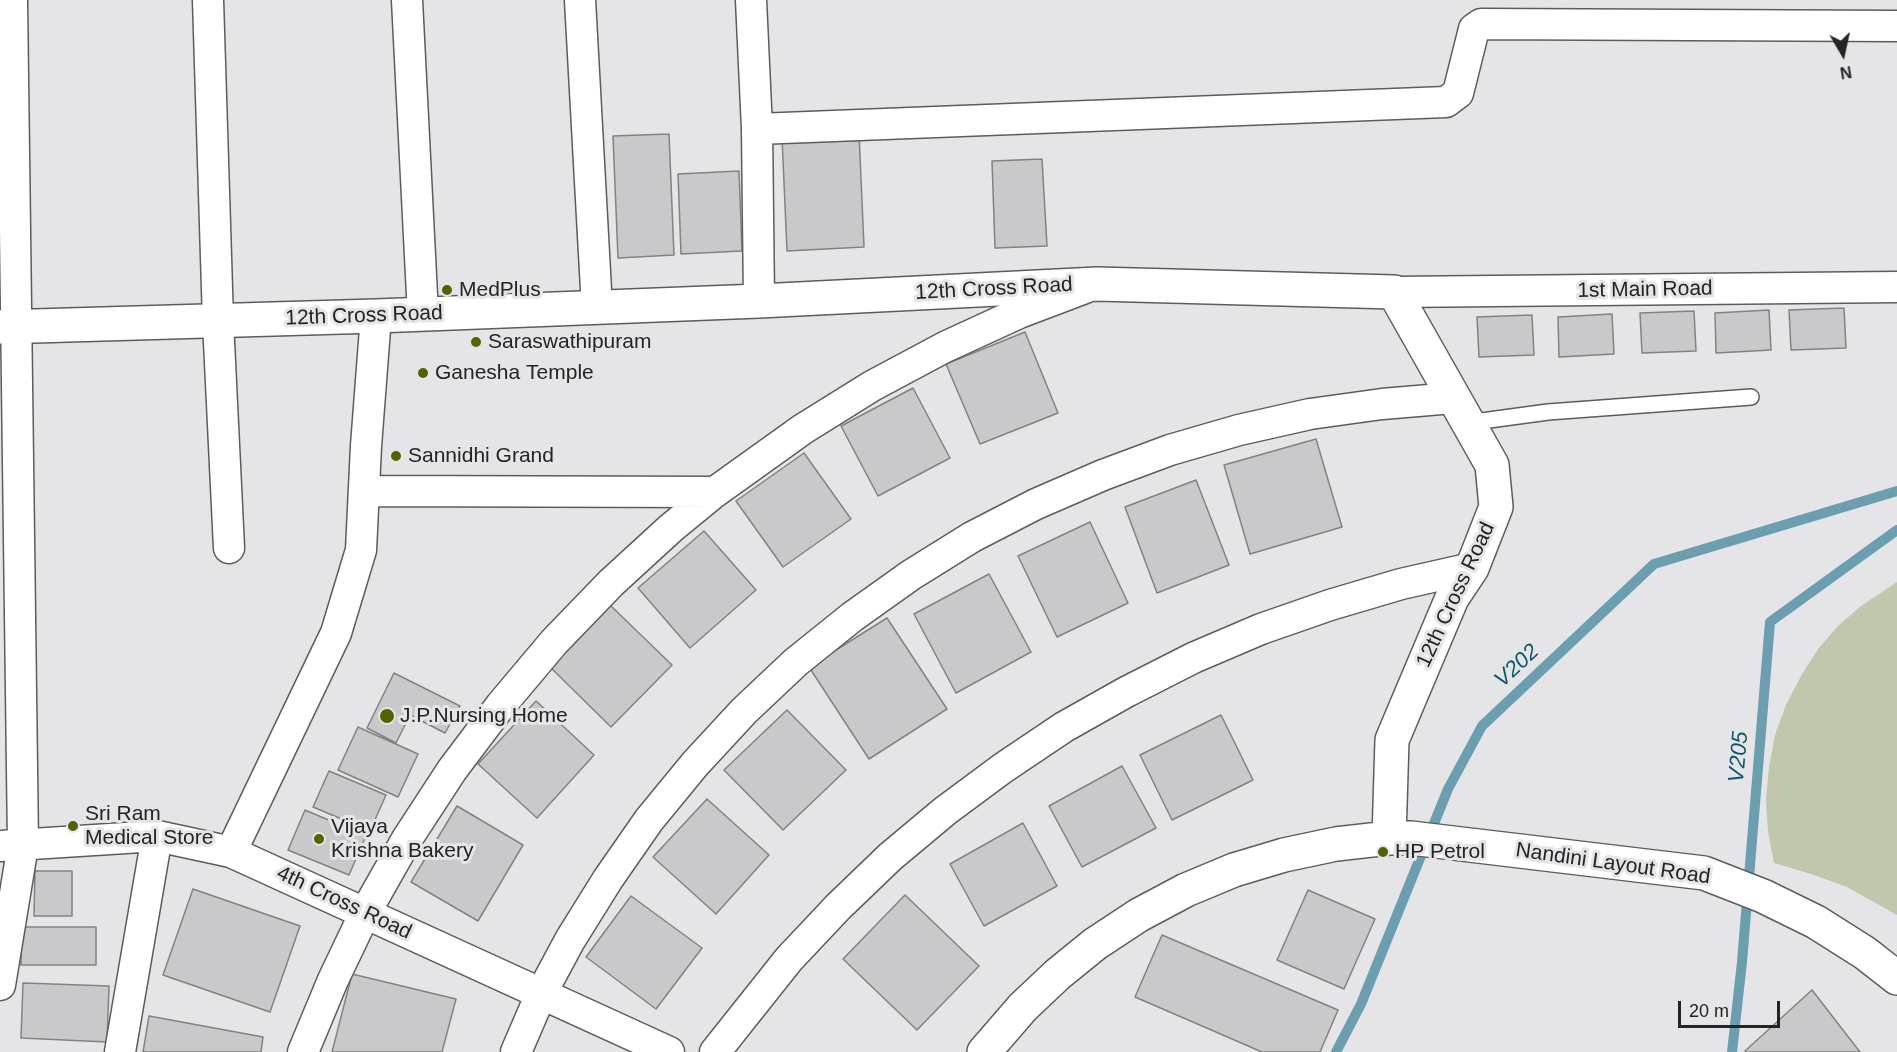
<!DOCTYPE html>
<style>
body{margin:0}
#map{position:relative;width:1897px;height:1052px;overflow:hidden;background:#e5e5e8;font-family:Helvetica,sans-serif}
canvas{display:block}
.north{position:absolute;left:1813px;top:24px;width:60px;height:60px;-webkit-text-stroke:4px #e5e5e8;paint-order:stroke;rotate:171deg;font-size:16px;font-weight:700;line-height:24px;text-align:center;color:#232425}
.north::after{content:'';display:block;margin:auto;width:21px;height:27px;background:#232425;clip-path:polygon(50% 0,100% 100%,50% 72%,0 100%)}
.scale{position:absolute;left:1678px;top:1001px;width:102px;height:27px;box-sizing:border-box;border:3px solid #232425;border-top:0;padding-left:8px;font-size:18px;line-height:21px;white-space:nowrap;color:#232425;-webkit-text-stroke:4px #e5e5e8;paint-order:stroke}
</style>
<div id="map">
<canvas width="1897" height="1052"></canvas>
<div class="north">N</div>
<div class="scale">20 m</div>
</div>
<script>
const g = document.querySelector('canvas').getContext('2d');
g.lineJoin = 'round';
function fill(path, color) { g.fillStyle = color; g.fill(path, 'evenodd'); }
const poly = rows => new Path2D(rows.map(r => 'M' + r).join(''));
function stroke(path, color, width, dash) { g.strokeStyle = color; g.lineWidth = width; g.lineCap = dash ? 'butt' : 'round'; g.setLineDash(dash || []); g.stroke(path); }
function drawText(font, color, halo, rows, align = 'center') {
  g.font = font + ' Helvetica,sans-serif'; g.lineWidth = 6; g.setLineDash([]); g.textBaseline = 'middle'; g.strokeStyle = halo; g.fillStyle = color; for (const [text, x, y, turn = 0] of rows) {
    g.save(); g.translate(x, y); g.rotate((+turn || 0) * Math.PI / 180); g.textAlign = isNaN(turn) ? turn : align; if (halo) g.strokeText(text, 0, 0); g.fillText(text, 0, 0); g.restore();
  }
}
const green = poly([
 [1897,582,1897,915,1847,887,1811,874,1774,863,1768,832,1766,799,1769,767,1775,735,1786,705,1801,676,1818,649,1838,626,1861,606]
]);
const stream = poly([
 [1336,1052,1361,1004,1448,789,1482,726,1654,564,1897,491],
 [1732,1052,1742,962,1770,622,1897,530]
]);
const building = poly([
 [859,133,864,247,787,251,782,137,859,133],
 [669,134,674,255,618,258,613,136,669,134],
 [1042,159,1047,246,995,248,992,161,1042,159],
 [739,171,742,251,681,254,678,174,739,171],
 [1844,308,1846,348,1791,350,1789,310,1844,308],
 [1769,310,1771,350,1716,353,1715,313,1769,310],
 [1694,311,1696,351,1642,353,1640,313,1694,311],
 [1612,314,1614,354,1559,357,1558,317,1612,314],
 [1532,315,1534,355,1479,357,1477,317,1532,315],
 [1025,332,1058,413,980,444,946,364,1025,332],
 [913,388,950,458,878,496,841,426,913,388],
 [1316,439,1342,527,1250,554,1224,465,1316,439],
 [804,453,851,519,783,567,736,501,804,453],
 [1196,480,1229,565,1157,593,1125,507,1196,480],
 [1090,522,1128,603,1057,637,1018,556,1090,522],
 [704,531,756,590,690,648,638,588,704,531],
 [989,574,1031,652,956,693,914,614,989,574],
 [610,605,672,665,611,727,549,666,610,605],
 [887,618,947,709,869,759,809,667,887,618],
 [394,673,460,706,445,733,410,715,396,743,367,728,394,673],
 [536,701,594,755,537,818,478,764,536,701],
 [787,710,846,770,783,830,724,770,787,710],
 [1221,715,1253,780,1172,820,1140,755,1221,715],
 [358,727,418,754,398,797,338,770,358,727],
 [1122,766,1156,828,1082,867,1049,806,1122,766],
 [329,771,386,795,370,831,313,807,329,771],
 [707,799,769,855,716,914,653,857,707,799],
 [457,806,523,845,478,921,411,882,457,806],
 [305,810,366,836,349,875,288,850,305,810],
 [1023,823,1057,886,984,926,950,864,1023,823],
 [35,871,72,871,72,916,34,916,35,871],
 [193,889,300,926,270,1012,163,975,193,889],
 [1308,890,1375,919,1344,989,1277,960,1308,890],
 [905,895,979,966,917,1030,843,959,905,895],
 [631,896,702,948,656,1009,586,957,631,896],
 [21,927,96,927,96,965,21,965,21,927],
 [1162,935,1338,1010,1320,1052,1262,1052,1135,997,1162,935],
 [352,974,456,999,442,1052,332,1052,352,974],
 [23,983,109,986,107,1042,21,1038,23,983],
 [1812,990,1860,1052,1746,1052,1745,1051,1812,990],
 [149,1016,263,1037,261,1052,143,1052,149,1016]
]);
const lane = poly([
 [1467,423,1548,412,1751,397]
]);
const street = poly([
 [208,0,218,321,229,548],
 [407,0,423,315],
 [580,0,597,308],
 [751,0,757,129,759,301],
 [757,129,1446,102,1458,93,1474,29,1481,24,1897,26],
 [1394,292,1897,287],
 [364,491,715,492],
 [0,846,157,836,231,852,669,1052],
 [231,852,336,633,361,550,366,446,376,316],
 [0,985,23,845,12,0],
 [120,1052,157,836],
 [303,1052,333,980,365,913,407,839,452,770,501,705,554,642,611,583,671,528,715,492,803,429,872,386,945,347,1019,313,1085,288],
 [516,1052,541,994,570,940,608,879,649,820,695,764,744,711,796,662,852,617,911,575,972,537,1036,504,1103,475,1170,450,1239,430,1310,414,1382,404,1453,398],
 [715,1052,789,959,838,907,890,857,945,811,1003,768,1064,727,1128,691,1193,658,1261,629,1330,605,1401,584,1472,568]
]);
const secondary = poly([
 [0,327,376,316,759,301,1097,284,1394,292,1492,465,1496,507,1472,568,1452,598,1392,740,1389,838],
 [984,1052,1023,1007,1058,974,1095,944,1139,915,1186,890,1234,870,1284,855,1336,844,1389,838,1411,838,1704,873,1763,896,1816,922,1865,953,1897,978]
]);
const markers = [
 [447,290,6,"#566202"],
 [476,342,6,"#566202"],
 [423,373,6,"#566202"],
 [396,456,6,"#566202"],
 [387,716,8,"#566202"],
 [73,826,6,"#566202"],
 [319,839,6,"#566202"],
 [1383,852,6,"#566202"]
];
const streetNames = [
 ["12th Cross Road",994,289,-3],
 ["1st Main Road",1645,290,-1],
 ["12th Cross Road",364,316,-2],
 ["12th Cross Road",1456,595,-65],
 ["Nandini Layout Road",1613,864,8],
 ["4th Cross Road",344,903,25]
];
const poiNames = [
 ["MedPlus",459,290],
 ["Saraswathipuram",488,342],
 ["Ganesha Temple",435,373],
 ["Sannidhi Grand",408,456],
 ["J.P.Nursing Home",400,716],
 ["Sri Ram",85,814],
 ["Medical Store",85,838],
 ["Vijaya",331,827],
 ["Krishna Bakery",331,851],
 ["HP Petrol",1395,852]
];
const waterNames = [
 ["V202",1517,666,-43],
 ["V205",1739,757,-85]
];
fill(green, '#bfc8ad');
stroke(stream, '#6b9eae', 10);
fill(building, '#c9c9cb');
stroke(building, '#828284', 1.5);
stroke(lane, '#5b5c5e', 18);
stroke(street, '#5b5c5e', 33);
stroke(secondary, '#5b5c5e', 36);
stroke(lane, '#fff', 15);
stroke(street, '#fff', 30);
stroke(secondary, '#fff', 33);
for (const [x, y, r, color] of markers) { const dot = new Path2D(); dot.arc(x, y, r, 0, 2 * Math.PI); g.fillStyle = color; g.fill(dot); stroke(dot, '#e5e5e8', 2); }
drawText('21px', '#232425', '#e5e5e8', streetNames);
drawText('21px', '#232425', '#e5e5e8', poiNames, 'left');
drawText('italic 22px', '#0f5768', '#e5e5e8', waterNames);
</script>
